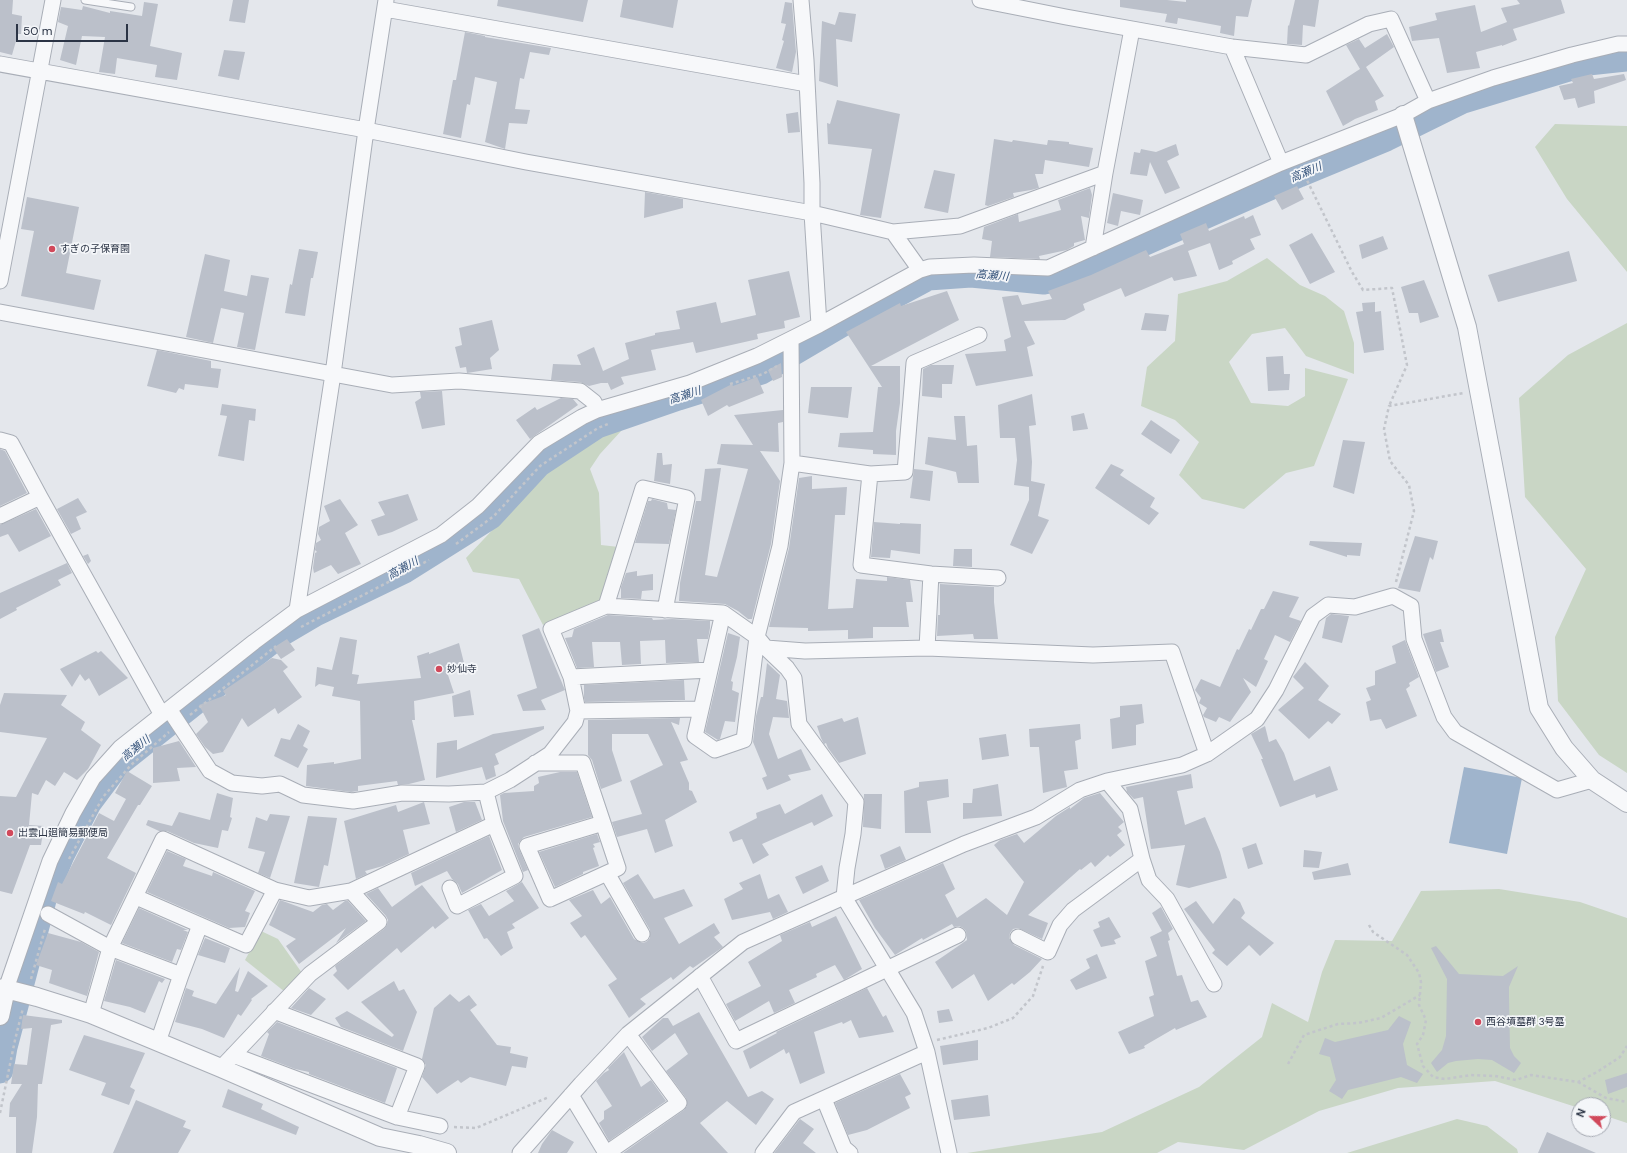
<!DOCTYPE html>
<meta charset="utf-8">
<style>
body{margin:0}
#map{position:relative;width:1627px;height:1153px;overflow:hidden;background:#e4e7ec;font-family:"DM Sans",sans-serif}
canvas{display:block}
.north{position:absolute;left:1571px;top:1097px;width:40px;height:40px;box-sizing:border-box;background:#f4f6f9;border:1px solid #a4a8b1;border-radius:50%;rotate:292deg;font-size:11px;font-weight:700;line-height:16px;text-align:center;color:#2b3445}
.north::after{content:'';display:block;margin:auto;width:14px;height:18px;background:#d1495b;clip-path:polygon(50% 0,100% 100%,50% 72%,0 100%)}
.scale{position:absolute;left:16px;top:24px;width:112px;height:18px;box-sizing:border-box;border:2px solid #2b3445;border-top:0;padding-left:5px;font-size:12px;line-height:14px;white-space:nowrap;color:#2b3445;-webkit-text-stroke:3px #f4f6f9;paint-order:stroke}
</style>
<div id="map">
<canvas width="1627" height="1153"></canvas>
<div class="north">N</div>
<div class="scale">50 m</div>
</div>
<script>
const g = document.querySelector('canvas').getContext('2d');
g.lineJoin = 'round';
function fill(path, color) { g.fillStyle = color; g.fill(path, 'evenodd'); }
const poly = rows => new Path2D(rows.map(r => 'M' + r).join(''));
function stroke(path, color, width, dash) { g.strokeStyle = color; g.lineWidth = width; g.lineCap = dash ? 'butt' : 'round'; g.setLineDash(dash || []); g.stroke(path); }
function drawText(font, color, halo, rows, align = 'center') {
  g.font = font + ' "DM Sans","Noto Sans JP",sans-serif'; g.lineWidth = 3.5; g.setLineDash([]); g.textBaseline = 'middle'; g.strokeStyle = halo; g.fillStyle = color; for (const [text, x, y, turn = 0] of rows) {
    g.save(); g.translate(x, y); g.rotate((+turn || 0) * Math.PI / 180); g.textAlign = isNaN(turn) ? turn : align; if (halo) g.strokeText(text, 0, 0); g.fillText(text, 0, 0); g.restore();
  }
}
const green = poly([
 [1555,124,1627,126,1627,272,1567,199,1535,147],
 [1267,258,1300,285,1325,296,1344,311,1354,343,1354,374,1306,356,1285,328,1252,334,1229,362,1251,403,1288,406,1305,396,1305,368,1348,379,1314,466,1286,473,1244,509,1202,499,1179,475,1199,442,1175,420,1141,406,1147,367,1175,341,1178,294,1227,281],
 [1627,323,1627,773,1599,755,1558,701,1555,637,1586,569,1525,497,1519,398,1568,355],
 [616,420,622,430,600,454,590,469,599,493,601,545,619,547,600,602,543,625,519,579,473,572,466,558,499,523,494,516,540,466,598,428],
 [1499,889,1580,902,1627,918,1627,1123,1603,1115,1603,1105,1579,1105,1579,1108,1495,1081,1398,1088,1319,1111,1244,1150,1178,1142,1157,1153,967,1153,1102,1132,1199,1087,1262,1037,1272,1003,1308,1022,1322,972,1335,940,1392,941,1421,891],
 [261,931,278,939,302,973,285,992,245,960],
 [1457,1119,1487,1126,1517,1149,1518,1153,1347,1153]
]);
const water = poly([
 [1464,767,1522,778,1507,854,1449,843]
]);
const river = poly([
 [0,1070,4,1047,44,896,61,855,88,803,118,763,281,633,315,613,404,570,490,516,538,464,597,425,678,397,761,371,846,321,928,277,971,274,1044,281,1066,277,1299,174,1386,138,1463,100,1588,62,1627,58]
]);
const building = poly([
 [0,0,13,0,12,14,22,16,21,34,18,34,12,55,0,52],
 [233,0,249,0,245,23,229,21],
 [498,0,588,0,583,22,497,6],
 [623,0,678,0,673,28,620,17],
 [1120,0,1167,0,1186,2,1186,0,1252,0,1248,17,1236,16,1234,36,1220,33,1221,26,1178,18,1177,24,1165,22,1167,14,1120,7],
 [1295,0,1319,0,1315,27,1303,25,1302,45,1287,44,1288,25,1289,26],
 [1517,0,1561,0,1565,13,1513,29,1517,40,1502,46,1502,45,1476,52,1480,68,1447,73,1439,38,1412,41,1409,27,1437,20,1435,13,1475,5,1481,32,1507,22,1501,8,1520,4],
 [144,2,158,4,150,46,182,53,177,80,155,77,157,65,117,58,115,74,99,72,105,37,82,36,76,65,60,60,68,26,58,22,61,7,82,10,83,6,110,13,110,11,142,16],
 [785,2,792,3,796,52,792,72,776,68,784,41,782,40,786,24,781,23],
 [839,12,856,14,852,42,836,39,838,87,819,81,822,21,835,25],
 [465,32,485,36,485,37,551,48,549,55,530,52,524,79,520,78,515,109,530,110,527,124,509,123,505,149,485,142,497,82,475,77,470,105,467,104,461,138,443,134,453,80,456,80],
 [1387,34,1394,47,1366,67,1384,96,1375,101,1378,110,1355,119,1343,126,1326,91,1360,69,1346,45,1359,39,1365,48],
 [224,50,245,52,239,80,218,76],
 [1592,74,1594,79,1624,74,1626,80,1594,91,1595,103,1578,108,1575,98,1564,100,1559,86,1573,83,1571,79],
 [837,100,900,114,881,218,860,215,872,149,828,144,827,123,830,124],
 [798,112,800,132,788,133,786,114],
 [994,139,1012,142,1013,140,1047,145,1048,140,1069,142,1069,144,1093,148,1089,167,1045,160,1043,174,1035,174,1039,188,1031,190,1013,193,1014,197,988,206,985,205],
 [1176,144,1179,155,1167,161,1180,188,1165,194,1150,162,1147,176,1130,174,1134,152,1140,153,1141,149,1156,152],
 [934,170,955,174,948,213,924,208],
 [1297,186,1304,199,1282,210,1274,196],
 [1090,188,1092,195,1089,218,1081,216,1085,240,1074,243,1074,246,1067,250,1039,256,1040,259,990,257,992,241,982,239,984,227,1018,214,1019,222,1061,210,1058,200],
 [645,192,683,199,683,208,644,218],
 [1113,193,1143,200,1140,215,1121,211,1118,226,1107,223],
 [27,197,79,207,66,273,101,280,94,310,21,296,34,231,21,229],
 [1253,215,1261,235,1250,239,1255,249,1232,261,1233,264,1219,270,1210,243,1188,251,1197,276,1174,281,1172,277,1125,297,1121,288,1083,304,1085,310,1065,320,1024,321,1035,344,1027,347,1033,376,976,386,965,354,1006,351,1004,340,1011,337,1002,297,1018,295,1022,305,1052,299,1048,291,1091,275,1146,250,1150,257,1184,244,1180,234,1206,223,1209,231,1244,216,1245,219],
 [1312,233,1335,272,1310,284,1289,245],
 [1383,236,1388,249,1362,259,1359,245],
 [299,249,318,252,313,278,311,278,305,316,285,313,290,284,292,285],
 [1569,251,1577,281,1498,302,1488,275],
 [205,254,230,260,224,291,247,296,251,275,269,278,255,350,237,347,244,313,221,308,213,343,186,337],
 [789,271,800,317,784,321,785,328,757,334,758,339,696,353,693,342,651,350,656,370,621,377,624,384,611,390,607,381,608,383,601,383,589,386,580,382,551,380,553,364,581,365,577,355,594,347,603,371,629,359,625,343,655,335,655,333,680,329,676,311,716,302,721,323,756,315,748,280],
 [1424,280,1439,317,1420,323,1418,313,1409,313,1401,287],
 [947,291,959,320,871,366,900,366,900,403,896,431,896,455,873,454,873,450,838,447,840,433,873,432,878,387,882,387,846,332,900,303,901,306],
 [1375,302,1375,312,1381,311,1384,350,1364,353,1356,312,1363,311,1362,303],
 [1145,313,1169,315,1166,331,1141,330],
 [492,320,499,350,490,358,492,369,467,373,466,367,460,368,455,347,462,345,459,328],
 [157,350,211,361,211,368,221,369,218,388,185,384,184,390,179,388,176,393,147,386],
 [1283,356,1284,374,1290,374,1289,390,1268,391,1266,357],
 [781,363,782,377,773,381,768,370],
 [931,365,954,365,952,384,942,384,942,398,922,396,923,369],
 [757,377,764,393,729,407,727,405,708,416,701,400,732,384,733,386],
 [811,387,852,387,848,418,808,413],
 [442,391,445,425,422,429,415,402,421,398,420,392],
 [1032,394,1036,425,1029,426,1032,462,1031,481,1045,484,1038,516,1049,520,1032,554,1010,545,1029,500,1029,487,1014,485,1017,460,1015,438,1000,438,998,405],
 [561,398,573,399,578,405,530,439,516,420,535,407,537,410],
 [222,404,256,409,255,421,249,420,244,461,218,456,227,416,220,415],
 [783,410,783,422,778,423,779,452,760,451,780,481,771,544,752,619,748,619,738,611,725,604,679,601,680,583,696,501,701,501,705,469,721,468,705,575,717,577,748,469,717,464,721,444,753,445,734,415],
 [1084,413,1088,429,1073,431,1071,416],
 [954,416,965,416,967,446,977,445,979,483,958,483,956,472,925,464,928,437,956,440],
 [1151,420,1180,440,1171,454,1141,434],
 [1343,440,1365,442,1354,494,1333,487],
 [0,449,5,451,27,493,0,506],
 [657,453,662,453,663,465,672,464,670,484,654,481],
 [1111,464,1124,470,1120,475,1155,498,1150,507,1159,513,1149,525,1095,488],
 [914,469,933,471,930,501,910,498],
 [812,476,812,489,847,487,845,515,835,515,828,609,853,608,856,579,887,581,887,577,910,580,913,602,906,602,909,627,873,627,873,638,848,639,848,630,808,631,808,628,769,627,789,548,799,478],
 [408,494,418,520,392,532,378,536,371,520,385,515,378,502],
 [78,498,87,512,76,517,81,529,71,534,57,509],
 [340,499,358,525,345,533,361,564,338,574,331,565,314,573,313,568,315,553,317,552,315,550,316,543,321,540,318,534,319,527,330,521,324,506],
 [652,499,667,503,668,509,676,510,669,544,635,543,648,501,651,501],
 [36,509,51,536,19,552,8,534,0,537,0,525],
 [874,522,900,524,900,523,921,524,920,554,891,550,890,558,871,557],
 [1415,536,1438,541,1433,560,1430,557,1420,592,1398,588],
 [1310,541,1362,543,1360,556,1347,555,1347,557,1309,545],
 [954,549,972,549,972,567,953,566],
 [88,554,91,561,88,564,83,556],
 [67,563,72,573,58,580,61,585,16,608,17,610,0,619,0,593],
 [637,571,637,576,653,574,653,590,642,591,641,599,621,598,621,587,626,573],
 [940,584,994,587,994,602,998,639,974,639,973,634,937,636,938,615,940,615],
 [1273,591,1299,597,1289,617,1301,621,1290,642,1275,635,1264,659,1268,661,1256,687,1243,678,1251,692,1230,722,1219,717,1216,722,1204,717,1203,715,1207,708,1199,703,1201,698,1195,690,1201,679,1220,687,1237,649,1239,650,1249,629,1251,630,1261,609,1264,609],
 [1331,614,1349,616,1342,643,1322,638,1326,618],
 [608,615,652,618,653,620,672,619,710,621,710,628,708,639,697,639,699,662,666,663,665,640,640,641,641,664,622,665,620,642,592,642,594,667,577,668,565,638,572,637,574,629],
 [539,628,565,690,541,700,546,710,523,711,517,695,537,688,522,635],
 [1441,629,1444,642,1440,642,1449,667,1436,672,1423,634],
 [728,633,740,637,737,657,731,681,733,682,732,690,739,693,735,722,725,721,720,739,718,740,705,732],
 [340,637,357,640,352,674,359,675,357,684,421,678,417,656,429,652,429,654,459,643,465,667,447,672,454,693,414,701,415,720,412,720,425,780,409,784,398,785,397,781,358,786,358,791,351,792,306,786,307,765,334,762,334,764,361,759,360,701,332,696,334,687,319,684,315,687,317,667,332,670],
 [287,639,295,650,281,659,273,648],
 [1405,640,1419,677,1409,683,1410,686,1406,689,1417,716,1386,729,1381,719,1370,721,1366,702,1371,700,1366,688,1375,685,1375,671,1396,663,1392,646],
 [96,651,98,653,101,651,128,678,99,696,89,678,85,681,80,674,72,687,60,669],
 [272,658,281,660,288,667,283,671,302,697,278,714,275,708,248,727,242,718,223,752,213,754,205,747,196,734,208,722,199,705,226,695,223,691],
 [1305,662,1329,686,1318,700,1341,714,1332,724,1328,721,1309,739,1278,710,1304,688,1293,677],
 [767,663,780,675,776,699,787,701,789,718,773,717,769,734,778,759,801,749,811,770,788,775,791,780,767,790,762,778,767,776,753,742,756,716,761,697,763,697],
 [684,680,685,700,585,702,584,698,584,685],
 [470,690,474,715,454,717,452,696],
 [4,693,67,695,61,705,85,722,81,730,101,745,88,769,77,780,64,772,55,786,46,780,38,795,32,793,29,825,44,826,41,845,30,845,12,894,0,891,0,796,16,797,47,738,0,732,0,705],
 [1142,704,1144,723,1136,725,1136,745,1112,749,1110,719,1120,717,1120,706],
 [858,717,866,754,839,763,828,748,826,743,824,744,821,738,817,726,842,718,844,722],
 [680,718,679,725,671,722,688,760,680,762,689,783,689,790,692,791,697,802,665,820,673,846,655,853,647,829,617,837,612,822,642,814,630,781,663,765,648,734,612,734,612,750,622,781,601,789,592,760,588,755,588,720],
 [298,724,310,731,303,746,308,749,298,768,274,756,281,738,290,740],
 [1080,724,1081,739,1075,741,1078,769,1064,771,1067,787,1043,793,1039,747,1030,747,1029,729],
 [544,726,544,729,495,754,499,764,494,766,496,776,486,780,482,767,436,778,437,743,457,740,457,750,493,734],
 [1265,726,1269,742,1276,739,1284,753,1294,781,1330,766,1338,790,1316,798,1315,794,1280,807,1261,759,1263,759,1251,734],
 [1006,734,1009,756,982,760,979,738],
 [179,741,196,767,177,768,180,781,153,783,153,748],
 [127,771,152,786,140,805,138,805,107,858,136,873,111,925,85,912,84,914,51,901,58,882,62,884,99,813,114,821,126,799,115,793],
 [560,772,577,772,592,817,524,837,521,840,518,844,519,849,528,870,523,872,503,821,500,795,504,793,534,791,534,786,539,783,538,777],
 [1191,774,1193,788,1177,791,1185,825,1205,817,1220,852,1227,878,1189,888,1176,885,1185,845,1151,849,1143,797,1134,799,1127,792,1126,787],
 [948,779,949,797,927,801,931,833,905,833,904,791,919,787,919,782],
 [998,784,1002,816,963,819,963,803,972,803,973,789],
 [217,793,233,798,230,817,232,818,228,831,222,830,218,848,194,843,167,831,159,831,146,825,148,820,172,826,179,812,210,820],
 [1100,793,1124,822,1118,827,1122,831,1117,835,1125,845,1110,857,1108,855,1095,867,1091,862,1081,870,1080,869,1028,915,1048,923,1042,939,1018,928,1013,929,1010,933,1009,938,1014,945,1042,959,1030,972,1014,985,1012,983,988,1001,974,974,952,989,935,962,967,940,966,931,963,928,959,926,954,927,952,924,923,940,922,938,895,955,875,928,859,900,943,863,955,889,945,895,957,918,986,898,1007,915,1024,882,994,845,1000,840,1017,834,1024,843,1056,816,1070,807,1070,809,1084,798],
 [822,794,833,816,814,826,812,822,762,844,769,855,753,864,742,839,733,842,729,832,757,818,756,813,780,804,785,814],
 [864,794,882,794,881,829,863,827],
 [424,802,430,824,403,830,409,854,383,866,365,871,367,874,356,879,344,821,396,805,398,812],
 [464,802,475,802,482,820,456,832,449,807],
 [270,814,290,816,270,878,258,873,265,852,248,848,256,817,267,821],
 [308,816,337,818,328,866,324,865,319,887,294,883],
 [597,834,600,842,593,844,595,847,593,848,599,866,583,872,583,874,555,887,539,852],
 [489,836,502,870,462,893,458,884,452,879,447,871,415,886,411,873],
 [1256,843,1263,864,1248,869,1242,848],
 [900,846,906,860,885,869,880,855],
 [1304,850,1322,852,1319,868,1303,867],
 [167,851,186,859,183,866,212,876,213,872,255,891,245,911,250,913,245,927,229,928,147,892],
 [1348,863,1351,875,1314,880,1312,872],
 [822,865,829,881,803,894,795,877],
 [638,874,654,899,684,889,693,906,664,918,679,944,714,923,720,933,714,937,723,947,693,968,690,966,673,980,671,977,640,999,646,1004,629,1018,608,985,617,979,585,935,581,938,570,923,582,916,569,900,593,890,601,904,610,897,634,939,642,943,646,942,650,938,650,930,623,883],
 [760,874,768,899,779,894,788,912,773,919,770,912,732,920,724,899,743,889,739,883],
 [522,882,539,908,512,924,515,928,507,932,513,948,501,956,487,938,484,939,468,910,481,904,489,916,514,901,506,891],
 [422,885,449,918,435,929,433,926,401,953,397,948,348,990,333,975,337,971,335,966,384,929,387,925,388,920,386,916,366,894,378,888,392,907],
 [1234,898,1240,902,1245,913,1241,918,1274,943,1260,956,1249,945,1227,966,1212,953,1215,950,1184,909,1196,901,1213,924],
 [280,900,313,912,322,905,327,904,333,910,345,901,348,901,366,921,336,943,346,928,299,964,286,946,296,939,269,925],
 [1161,907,1173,929,1168,933,1170,940,1168,941,1177,976,1182,975,1191,1002,1198,1000,1207,1017,1176,1030,1175,1028,1144,1046,1145,1048,1129,1054,1118,1032,1154,1016,1149,997,1154,995,1145,961,1157,956,1150,937,1162,931,1152,913],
 [139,908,188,930,183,930,188,932,181,950,177,949,172,962,122,943],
 [836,916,862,969,844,980,835,965,816,974,817,977,789,990,795,1003,774,1013,769,1001,735,1021,726,1004,761,986,748,962,782,941,780,935,810,922,812,927],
 [1109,917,1121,937,1114,940,1116,944,1101,947,1093,930,1100,927,1098,922],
 [48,933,81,942,99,952,87,996,49,983,52,970,36,965],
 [205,938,230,948,225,963,198,955],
 [1436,946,1459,974,1503,976,1518,966,1509,987,1509,996,1510,1048,1514,1056,1521,1063,1514,1073,1492,1060,1478,1059,1456,1061,1448,1063,1437,1072,1431,1063,1442,1050,1446,1036,1447,979,1431,948],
 [1097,954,1107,978,1076,990,1070,980,1090,968,1086,959],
 [116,960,165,979,162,983,159,981,145,1013,130,1007,104,1001],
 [240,967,235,991,238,992,248,971,268,986,251,999,252,1000,241,1016,238,1014,224,1038,202,1029,175,1022,186,988,194,991,192,996,216,1004],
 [394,981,399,991,404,989,417,1012,403,1051,341,1027,335,1018,347,1011,392,1037,394,1035,361,1002],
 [309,988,326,999,311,1015,291,1008],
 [867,988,883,1017,886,1015,894,1032,859,1038,851,1020,843,1024,842,1022,814,1032,825,1073,800,1084,789,1052,786,1054,784,1049,750,1069,743,1051,777,1033,776,1032],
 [450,994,459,1002,469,995,477,1005,470,1010,497,1045,511,1047,510,1053,528,1057,526,1068,512,1066,506,1086,470,1077,461,1083,458,1080,437,1094,422,1077,426,1065,422,1059,434,1008],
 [949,1009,953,1021,939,1023,937,1011],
 [699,1012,748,1097,762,1091,774,1099,756,1125,727,1101,700,1123,728,1153,623,1153,684,1110,687,1106,686,1098,666,1071,688,1054,675,1033,652,1051,642,1037,663,1018,668,1018,673,1026],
 [23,1015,62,1020,62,1023,51,1025,42,1084,38,1084,37,1117,32,1153,16,1153,16,1117,9,1117,10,1103,22,1084,11,1084,14,1064,27,1065,32,1028,21,1029],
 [1399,1016,1411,1022,1403,1044,1407,1065,1423,1074,1417,1083,1401,1077,1348,1090,1342,1099,1329,1091,1336,1080,1330,1057,1319,1054,1325,1038,1335,1042,1388,1030],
 [277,1022,397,1068,385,1103,309,1074,309,1072,295,1069,261,1056,269,1034,267,1032],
 [84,1035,145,1053,130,1087,135,1090,129,1105,101,1095,106,1083,69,1070],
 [978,1040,978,1060,943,1065,940,1046],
 [624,1052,641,1087,651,1080,666,1101,609,1141,599,1123,604,1119,604,1111,612,1106,596,1081,604,1073,609,1070,608,1068],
 [1627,1073,1627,1087,1608,1094,1605,1080],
 [900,1074,911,1094,905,1097,910,1108,867,1130,848,1135,835,1103],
 [228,1089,263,1104,261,1109,299,1127,296,1135,222,1107],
 [988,1095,990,1116,954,1120,951,1100],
 [136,1100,186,1121,183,1127,191,1130,178,1153,113,1153],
 [800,1119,814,1129,803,1143,816,1153,774,1153],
 [552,1130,574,1142,567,1153,538,1153,542,1144],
 [1547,1132,1596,1153,1538,1153]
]);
const path = poly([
 [1302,170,1352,272,1363,290,1392,288,1407,365,1389,406],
 [730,384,763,374,777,366],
 [456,544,494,516,540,466,598,428,608,424],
 [1396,582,1414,511,1409,485,1390,461,1384,429,1389,406,1464,393],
 [301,627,402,575,429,560],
 [190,715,276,646],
 [69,859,103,797,131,765,169,732],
 [1369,925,1373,932,1407,955,1419,973,1421,982,1419,1005,1426,1020,1423,1035,1417,1044,1423,1066,1433,1077,1445,1079,1471,1075,1495,1076,1516,1080,1531,1075,1578,1082,1597,1072,1620,1057,1627,1046],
 [31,979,45,929],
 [937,1040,988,1028,1013,1018,1033,996,1043,966],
 [1288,1064,1304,1035,1338,1024,1358,1023,1381,1018,1420,995],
 [1578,1082,1606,1098,1627,1102],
 [0,1113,15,1040,23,1008],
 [454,1127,476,1128,549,1097]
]);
const service = poly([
 [85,0,131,7]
]);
const minor = poly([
 [801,0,806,60,812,183,812,213,819,325],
 [980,0,1066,17,1232,47,1306,55,1369,24,1391,19,1428,101],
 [385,9,807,84],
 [1232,47,1281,163],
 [0,64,366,130,526,162,812,213,893,232,960,226,1105,173],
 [893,232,920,270],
 [1093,248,1105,173,1132,29],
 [0,281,53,0],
 [0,312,392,385,459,381,580,391,594,402,597,410],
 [0,440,11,443,40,497,162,715],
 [792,463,870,474,905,472,914,363,979,335],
 [870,474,861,565,931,574,998,578],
 [0,516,40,497],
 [606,606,643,488,687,498,665,610],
 [297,610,333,374,366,130,386,0],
 [723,613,695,736,715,750,744,740,757,637,780,546,792,463,791,339],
 [766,648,805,651,927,648,1093,655,1172,652,1207,754],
 [927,648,931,574],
 [571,677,710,670],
 [169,709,210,771,232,783,262,786,280,784,303,795,353,801,402,793,449,794,486,792],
 [578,711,701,709],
 [535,763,583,763,603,823,527,846,550,899,618,868,603,823],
 [1107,781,1130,809,1142,859,1149,880,1167,899,1214,984],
 [607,873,642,934],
 [450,888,457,906,515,876,494,824],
 [136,897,246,945,275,890],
 [48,914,110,948,91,1014],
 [1018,937,1048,952,1060,925,1073,910,1142,859],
 [181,975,200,925],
 [700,976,736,1041,958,935],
 [0,987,6,989,50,861,73,813,93,778,120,748,254,642,297,610,441,535,478,506,539,443,582,417,597,410,690,383,757,356,819,325,920,270,930,267,974,265,1048,268,1281,163,1403,115,1428,101,1493,78,1572,55,1618,44,1627,44],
 [274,1011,417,1066,397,1117],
 [158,1042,181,975,110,948,163,839,275,890,309,898,351,891],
 [233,1055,397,1117,440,1126],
 [221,1068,310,974,379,922,351,891,494,824,486,792,510,780,550,754,575,722,578,711,571,677,551,629,606,606,723,613,757,637,766,648,787,668,794,678,799,724,856,802,853,834,847,868,844,897,743,942,628,1034,581,1084,520,1153],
 [571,1095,606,1153],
 [824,1099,844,1148,850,1153],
 [607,1153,679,1103,628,1034],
 [763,1153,794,1112,927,1052],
 [949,1153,927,1052,914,1013,844,897,964,844,1036,817,1080,790,1107,781,1182,765,1207,754,1257,719,1276,690,1313,616,1328,605,1355,607,1393,596,1411,606,1414,639,1444,717,1455,732,1557,790,1592,780]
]);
const tertiary = poly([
 [1403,115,1467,327,1539,708,1564,748,1592,780,1627,803],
 [0,1016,6,989,37,997,91,1014,221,1068,380,1137,419,1145,447,1153]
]);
const markers = [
 [52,249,4,"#d1495b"],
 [439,669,4,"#d1495b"],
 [10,833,4,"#d1495b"],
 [1478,1022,4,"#d1495b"]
];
const poiNames = [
 ["すぎの子保育園",60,249],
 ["妙仙寺",447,669],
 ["出雲山廻簡易郵便局",18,833],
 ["西谷墳墓群 3号墓",1486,1022]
];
const waterNames = [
 ["高瀬川",1306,173,-23],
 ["高瀬川",992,276,5],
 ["高瀬川",685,396,-18],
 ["高瀬川",403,569,-29],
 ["高瀬川",136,749,-39]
];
fill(green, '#c9d6c5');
fill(water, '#9fb4cc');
stroke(river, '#9fb4cc', 27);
fill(building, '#bbc0ca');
stroke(service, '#a9aeb7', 9);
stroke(minor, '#a9aeb7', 17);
stroke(tertiary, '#a9aeb7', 20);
stroke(path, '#c2c5cb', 2.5, [3, 3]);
stroke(service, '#f7f8fa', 7);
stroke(minor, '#f7f8fa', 15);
stroke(tertiary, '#f7f8fa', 18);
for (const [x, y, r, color] of markers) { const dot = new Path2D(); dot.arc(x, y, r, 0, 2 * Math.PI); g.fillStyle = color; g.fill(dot); stroke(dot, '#f4f6f9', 1.5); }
drawText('10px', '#2b3445', '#f4f6f9', poiNames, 'left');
drawText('italic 11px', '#34527a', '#f4f6f9', waterNames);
</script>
